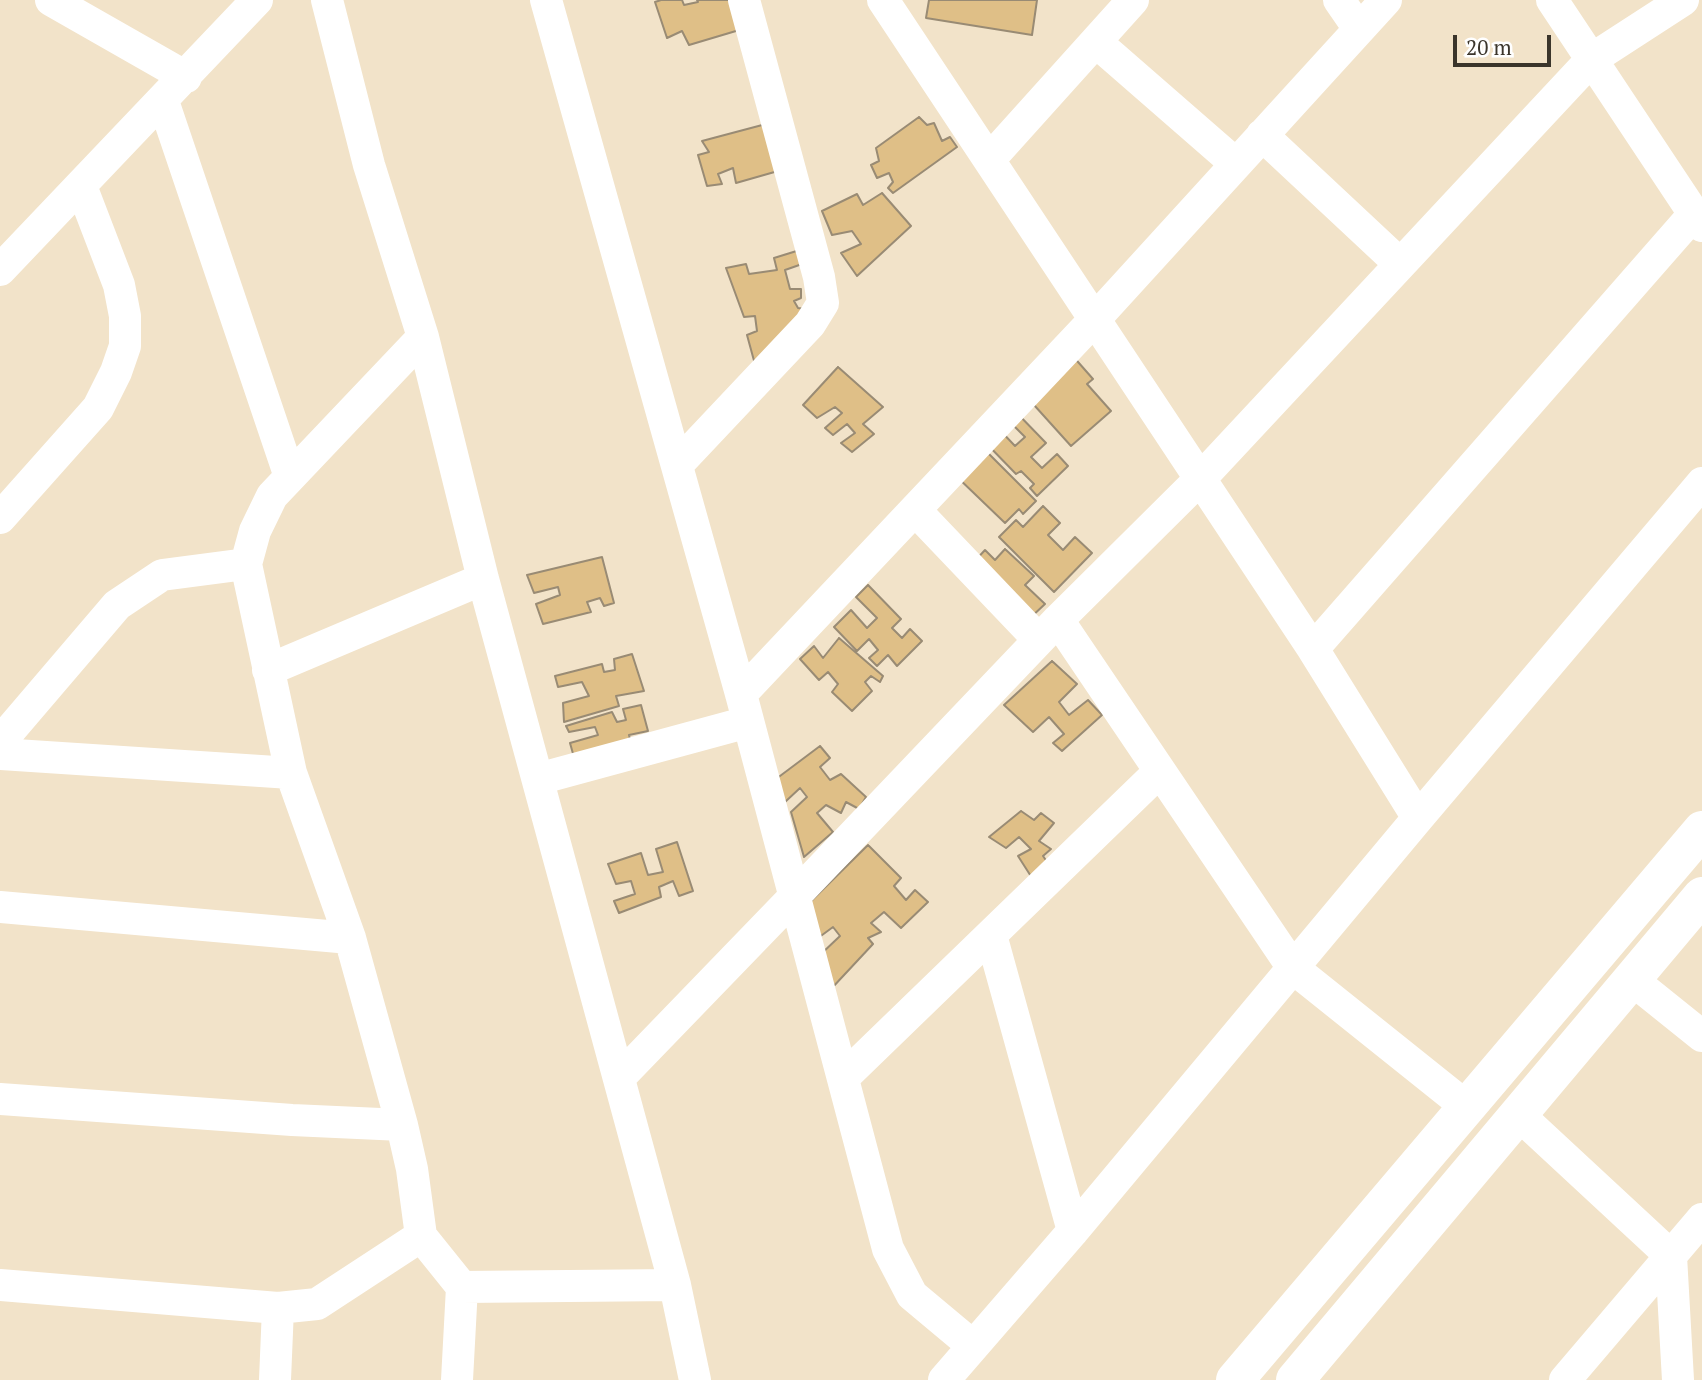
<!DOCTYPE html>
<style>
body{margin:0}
#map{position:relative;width:1702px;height:1380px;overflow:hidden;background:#f2e3c9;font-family:"PT Serif",serif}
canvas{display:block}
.scale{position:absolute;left:1453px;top:35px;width:98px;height:32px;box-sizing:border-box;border:4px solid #3b352b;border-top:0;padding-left:9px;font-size:21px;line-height:24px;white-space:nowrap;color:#3b352b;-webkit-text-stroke:5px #fff;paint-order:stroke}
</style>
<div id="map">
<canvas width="1702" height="1380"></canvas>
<div class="scale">20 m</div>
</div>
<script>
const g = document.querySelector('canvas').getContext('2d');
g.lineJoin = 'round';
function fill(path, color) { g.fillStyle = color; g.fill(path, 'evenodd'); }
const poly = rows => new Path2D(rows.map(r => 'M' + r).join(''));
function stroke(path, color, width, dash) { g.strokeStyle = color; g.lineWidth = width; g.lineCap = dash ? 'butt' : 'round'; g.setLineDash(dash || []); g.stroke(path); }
const building = poly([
 [661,0,682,0,684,5,698,2,697,0,739,0,746,28,689,45,682,31,667,38,655,2,661,0],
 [929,0,1037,0,1032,35,926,18,929,0],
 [919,117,927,125,934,123,942,141,950,137,957,147,893,193,888,188,893,182,889,173,877,178,871,165,879,161,876,148,919,117],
 [766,124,778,171,736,183,733,168,718,174,722,184,707,186,698,155,709,152,702,141,766,124],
 [882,193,911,226,857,276,841,253,861,244,852,231,832,235,822,211,857,194,863,205,882,193],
 [803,249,805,263,785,270,790,289,801,289,801,298,794,301,798,308,813,310,756,368,747,335,757,331,755,316,744,317,726,268,746,264,749,274,777,270,774,258,803,249],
 [1071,354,1093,379,1087,384,1111,411,1071,446,1025,395,1071,354],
 [838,367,883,407,863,424,874,434,852,452,841,443,855,433,847,424,833,435,825,428,842,413,835,407,817,418,803,405,838,367],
 [1014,410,1046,443,1031,457,1042,468,1057,454,1068,466,1037,496,1030,488,1034,484,1021,471,1016,474,983,440,997,427,1015,446,1025,437,1006,418,1014,410],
 [981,446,1036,501,1023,514,1019,509,1005,523,954,474,981,446],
 [1043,506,1060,523,1048,535,1063,550,1075,537,1092,553,1054,592,999,537,1016,520,1023,527,1043,506],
 [1005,549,1034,576,1025,585,1045,604,1029,619,972,564,985,550,995,560,1005,549],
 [602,557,614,603,604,606,600,598,587,602,591,612,543,624,536,604,560,595,558,587,534,593,527,575,602,557],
 [868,585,901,619,892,628,902,638,910,629,922,641,897,666,888,655,877,666,869,658,878,650,869,639,857,651,834,627,851,610,867,628,877,618,856,597,868,585],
 [839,638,883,676,880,682,871,676,865,682,872,691,852,711,832,692,838,684,828,672,819,680,800,659,814,646,823,658,839,638],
 [632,654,644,691,616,696,619,706,564,722,563,703,589,696,582,682,558,687,555,676,602,664,604,672,615,670,614,659,632,654],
 [1052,661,1077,684,1059,702,1069,715,1088,700,1102,715,1062,751,1053,743,1064,734,1049,717,1033,732,1004,705,1052,661],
 [641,705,648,731,629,735,633,752,577,768,570,743,598,735,595,727,569,732,566,726,612,712,617,722,626,720,623,709,641,705],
 [820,746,830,758,820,767,830,780,841,774,866,797,859,809,846,802,841,813,826,805,817,813,833,832,804,857,791,812,807,797,800,788,785,802,776,779,820,746],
 [1021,811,1034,820,1041,813,1054,823,1039,841,1051,849,1043,856,1052,869,1034,881,1018,856,1031,849,1019,837,1006,848,989,837,1021,811],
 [677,842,693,891,679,896,673,881,659,887,661,897,619,913,614,901,635,894,631,881,616,884,608,864,641,853,648,875,663,872,656,849,677,842],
 [868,845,901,878,894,886,906,900,915,890,928,902,901,928,884,912,871,923,881,932,868,938,873,944,831,989,820,955,840,936,833,927,814,941,804,908,868,845]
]);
const street = poly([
 [51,0,186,77],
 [327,0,369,165,423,337,483,579,675,1285,695,1380],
 [546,0,741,694,888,1249,912,1295,973,1346],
 [883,0,1313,649,1418,818],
 [1339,0,1359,29],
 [1552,0,1702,226],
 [1096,42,1236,164],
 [163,101,290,477],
 [1262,135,1400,264],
 [989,160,1133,0],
 [0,270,257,0],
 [423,337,272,496,255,531,246,564,291,773,350,938,402,1125,412,1169,421,1236,462,1287,457,1380],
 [677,465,810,324,823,303,819,277,744,0],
 [915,510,1039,640],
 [0,518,98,408,116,372,125,346,125,316,119,285,81,186],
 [1058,620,1293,968,1468,1108],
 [1313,649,1694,214],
 [268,670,483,579],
 [741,694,1094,320,1386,0],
 [0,742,117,605,162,575,246,564],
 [0,754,291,773],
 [538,779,748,722],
 [0,907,350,938],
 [991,935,1073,1231],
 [1631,979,1702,1036],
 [844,1077,1159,772],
 [619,1078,793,898,1058,620,1200,479,1592,59,1683,0],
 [0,1099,292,1120,402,1125],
 [1519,1115,1671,1256,1678,1380],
 [0,1285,278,1308],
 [462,1287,675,1285],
 [275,1380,278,1308,317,1304,421,1236],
 [944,1380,1073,1231,1418,818,1702,483],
 [1565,1380,1702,1219]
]);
const secondary = poly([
 [1235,1380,1702,830],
 [1295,1380,1702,896]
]);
fill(building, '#dfbf87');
stroke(building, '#998b74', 2);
stroke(street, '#fff', 32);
stroke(secondary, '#fff', 38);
</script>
